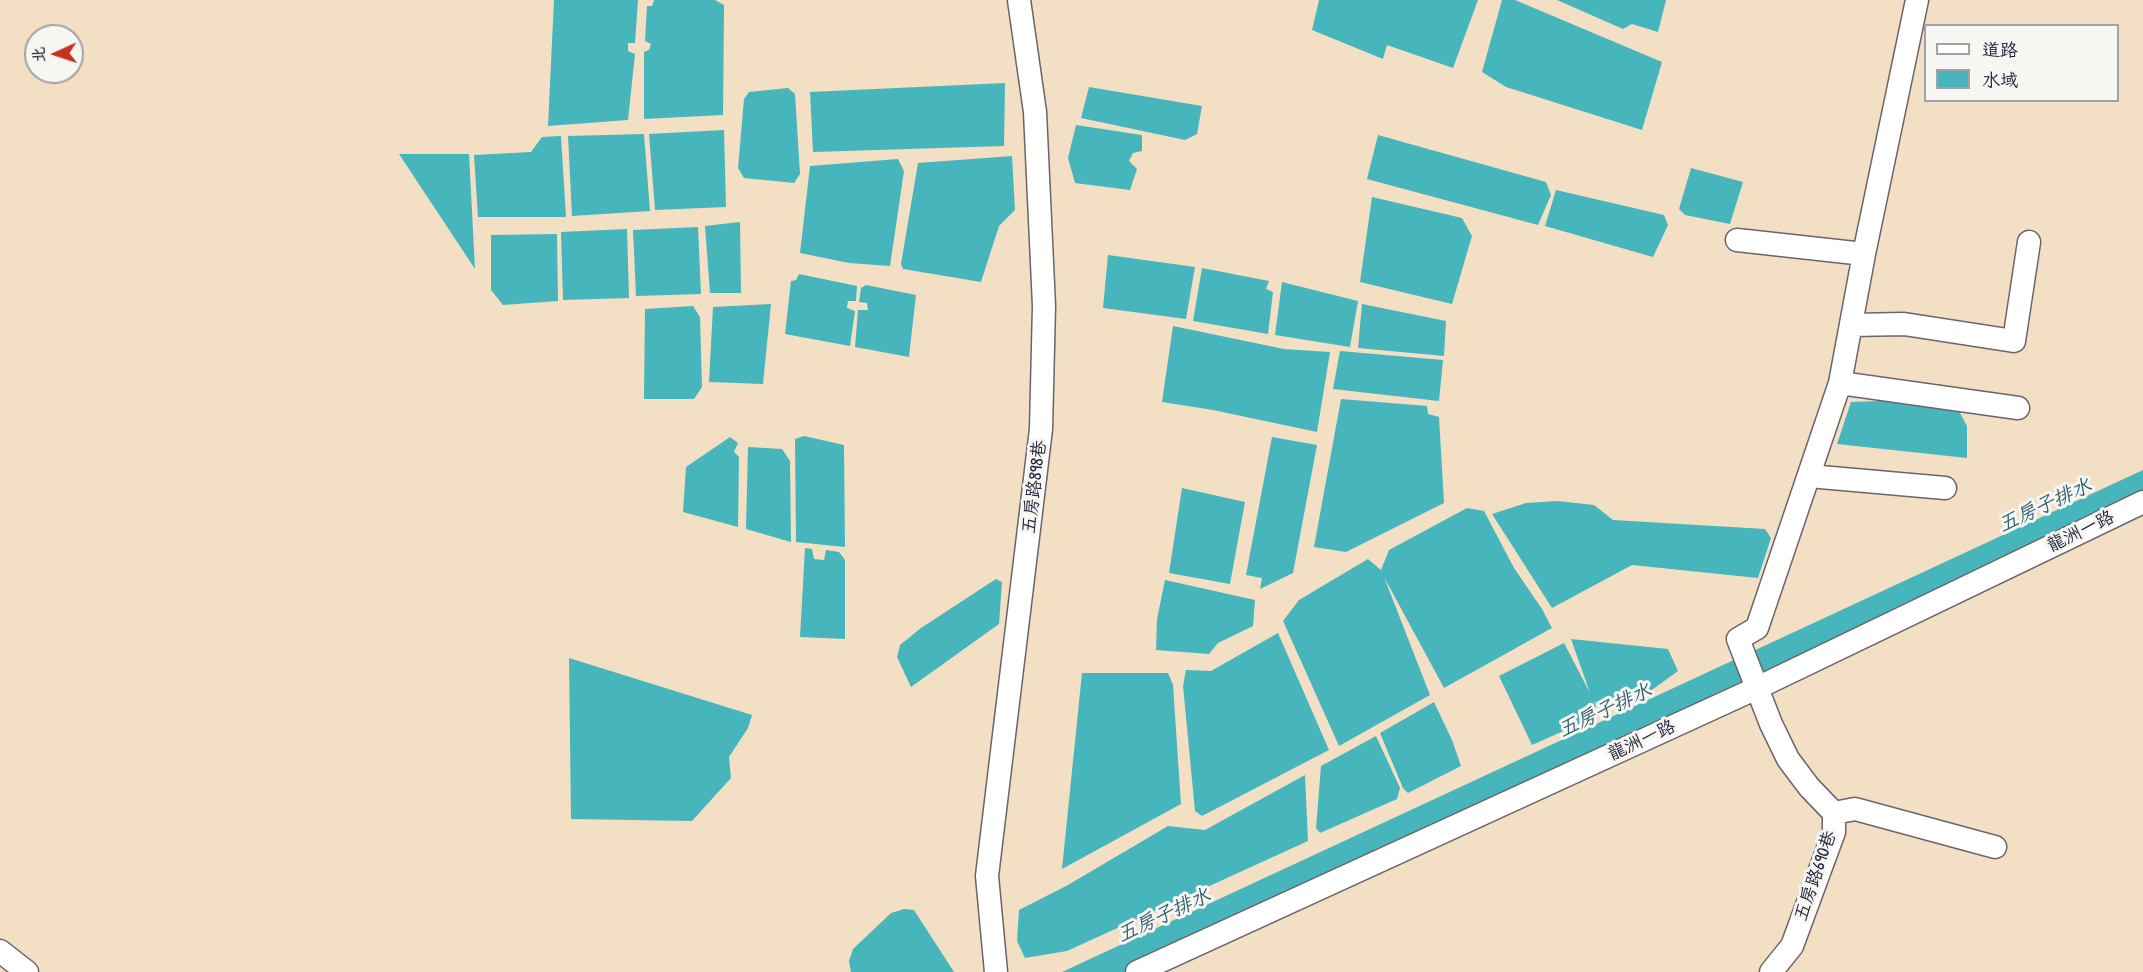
<!DOCTYPE html>
<meta charset="utf-8">
<style>
body{margin:0}
#map{position:relative;width:2143px;height:972px;overflow:hidden;background:#f3dfc3;font-family:"Patrick Hand","LXGW WenKai TC",sans-serif}
canvas{display:block}
.legend{position:absolute;left:1924px;top:24px;width:195px;height:78px;box-sizing:border-box;background:#f6f6f2;border:2px solid #a1a1a9;margin:0;padding:8px 10px;list-style:none;font-size:18px;color:#22223b}
.legend li{display:flex;align-items:center;gap:12px;height:30px}
.legend b{width:30px;border:2px solid #a1a1a9}
.north{position:absolute;left:24px;top:24px;width:60px;height:60px;box-sizing:border-box;background:#f6f6f2;border:2px solid #a1a1a9;border-radius:50%;rotate:267deg;font-size:16px;font-weight:700;line-height:24px;text-align:center;color:#22223b}
.north::after{content:'';display:block;margin:auto;width:21px;height:27px;background:#c8321e;clip-path:polygon(50% 0,100% 100%,50% 72%,0 100%)}
</style>
<div id="map">
<canvas width="2143" height="972"></canvas>
<ul class="legend">
<li><b style="height:8px;background:#fff"></b>道路</li>
<li><b style="height:16px;background:#46b6bc"></b>水域</li>
</ul>
<div class="north">北</div>
</div>
<script>
const g = document.querySelector('canvas').getContext('2d');
g.lineJoin = 'round';
function fill(path, color) { g.fillStyle = color; g.fill(path, 'evenodd'); }
const poly = rows => new Path2D(rows.map(r => 'M' + r).join(''));
function stroke(path, color, width, dash) { g.strokeStyle = color; g.lineWidth = width; g.lineCap = dash ? 'butt' : 'round'; g.setLineDash(dash || []); g.stroke(path); }
function drawText(font, color, halo, rows, align = 'center') {
  g.font = font + ' "Patrick Hand","LXGW WenKai TC",sans-serif'; g.lineWidth = 6; g.setLineDash([]); g.textBaseline = 'middle'; g.strokeStyle = halo; g.fillStyle = color; for (const [text, x, y, turn = 0] of rows) {
    g.save(); g.translate(x, y); g.rotate((+turn || 0) * Math.PI / 180); g.textAlign = isNaN(turn) ? turn : align; if (halo) g.strokeText(text, 0, 0); g.fillText(text, 0, 0); g.restore();
  }
}
const water = poly([
 [554,0,638,0,635,43,628,43,628,51,635,54,628,120,548,126],
 [654,0,715,0,724,5,723,115,644,119,644,52,649,50,651,44,645,41,647,6,652,6],
 [1319,0,1478,0,1453,68,1387,45,1383,59,1312,30],
 [1502,0,1515,0,1662,62,1642,130,1506,87,1482,72],
 [1557,0,1666,0,1658,32,1632,24,1623,29],
 [1005,83,1004,146,813,152,810,92],
 [1089,87,1202,106,1197,134,1185,140,1081,118],
 [788,88,795,94,800,174,794,183,744,178,738,168,744,99,749,92],
 [1076,125,1142,135,1142,151,1133,153,1129,161,1137,169,1130,190,1075,183,1068,158],
 [724,130,726,207,655,210,649,134],
 [644,134,650,211,572,216,568,136],
 [1378,135,1546,182,1551,195,1538,225,1367,179],
 [561,136,566,217,478,217,474,155,531,152,542,137],
 [399,154,469,154,475,269],
 [1012,156,1015,210,999,226,981,282,903,269,901,264,918,163],
 [898,159,904,171,890,266,849,263,800,253,810,166],
 [1691,168,1743,182,1730,224,1685,215,1679,209],
 [1556,190,1664,215,1668,225,1653,257,1545,226],
 [1372,197,1462,218,1472,236,1452,304,1360,282],
 [740,222,741,293,710,293,705,226],
 [698,227,701,294,636,296,633,230],
 [627,229,629,298,563,300,561,232],
 [557,234,558,301,503,305,491,290,491,235],
 [1108,255,1195,267,1186,319,1103,308],
 [1202,268,1269,281,1266,289,1273,292,1268,334,1193,321],
 [799,274,857,286,856,301,848,301,847,308,855,311,850,346,785,334,791,281,796,280],
 [1282,282,1358,301,1350,347,1275,335],
 [866,285,916,295,909,357,855,347,858,310,868,310,867,303,859,302,861,288],
 [771,304,763,384,709,382,713,307],
 [1362,304,1446,321,1444,356,1358,348],
 [693,306,700,317,702,387,694,399,644,399,645,309],
 [1173,326,1284,349,1330,352,1317,432,1213,410,1162,402],
 [1340,351,1443,360,1439,401,1333,389],
 [1341,399,1427,406,1428,414,1439,417,1444,503,1346,552,1314,547],
 [1909,400,1959,411,1967,426,1967,458,1837,444,1851,402],
 [804,436,844,445,845,547,796,542,795,439],
 [730,437,738,443,734,452,739,457,738,527,683,512,686,467],
 [1272,437,1317,445,1293,573,1260,589,1262,578,1246,575],
 [748,447,782,449,790,461,791,542,746,529],
 [2143,470,2143,507,1130,972,1062,972],
 [1182,488,1245,502,1230,584,1169,573],
 [1557,501,1594,505,1613,520,1765,529,1771,538,1758,578,1632,565,1552,608,1492,514,1526,503],
 [1467,508,1484,511,1514,568,1542,609,1552,628,1444,688,1384,577,1430,695,1339,746,1283,621,1299,600,1368,559,1381,570,1389,550],
 [805,548,812,549,814,559,824,560,826,550,839,552,845,560,845,639,800,637],
 [996,579,1002,582,999,624,911,687,897,657,900,645,921,628],
 [1165,580,1255,600,1253,626,1218,643,1209,654,1156,650,1157,619],
 [1278,633,1329,750,1202,816,1195,811,1183,686,1186,670,1211,671],
 [1571,639,1668,649,1678,671,1645,695,1605,712,1594,701,1596,706,1588,720,1532,745,1499,676,1564,643,1590,693],
 [569,658,752,715,748,728,729,757,731,778,692,821,571,819],
 [1082,673,1168,673,1173,685,1181,804,1062,869],
 [1434,702,1452,740,1461,766,1408,793,1403,788,1380,733],
 [1376,736,1400,788,1397,799,1320,833,1316,828,1321,766],
 [1305,775,1308,841,1067,951,1025,958,1017,941,1019,910,1068,885,1168,826,1205,830],
 [904,909,914,910,954,972,851,972,849,961,853,949,891,913]
]);
const minor = poly([
 [1737,240,1864,254],
 [1852,325,1904,324,2014,341,2029,242],
 [1840,383,2018,408],
 [1809,476,1945,488],
 [1834,813,1855,809,1995,847],
 [0,951,27,972],
 [996,972,987,876,1041,429,1044,306,1035,112,1019,0],
 [1137,972,1757,688,2143,502],
 [1771,972,1792,946,1834,832,1834,813,1809,787,1788,759,1771,724,1738,639,1757,628,1840,383,1864,254,1917,0]
]);
const streetNames = [
 ["五房路898巷",1035,487,-83],
 ["龍洲一路",2081,532,-26],
 ["龍洲一路",1642,741,-25],
 ["五房路690巷",1816,876,-71]
];
const waterNames = [
 ["五房子排水",2045,506,-25],
 ["五房子排水",1605,711,-25],
 ["五房子排水",1164,916,-25]
];
fill(water, '#46b6bc');
stroke(minor, '#6b646b', 25);
stroke(minor, '#fff', 22);
drawText('18px', '#22223b', '#f6f6f2', streetNames);
drawText('italic 20px', '#305d6f', '#f6f6f2', waterNames);
</script>
